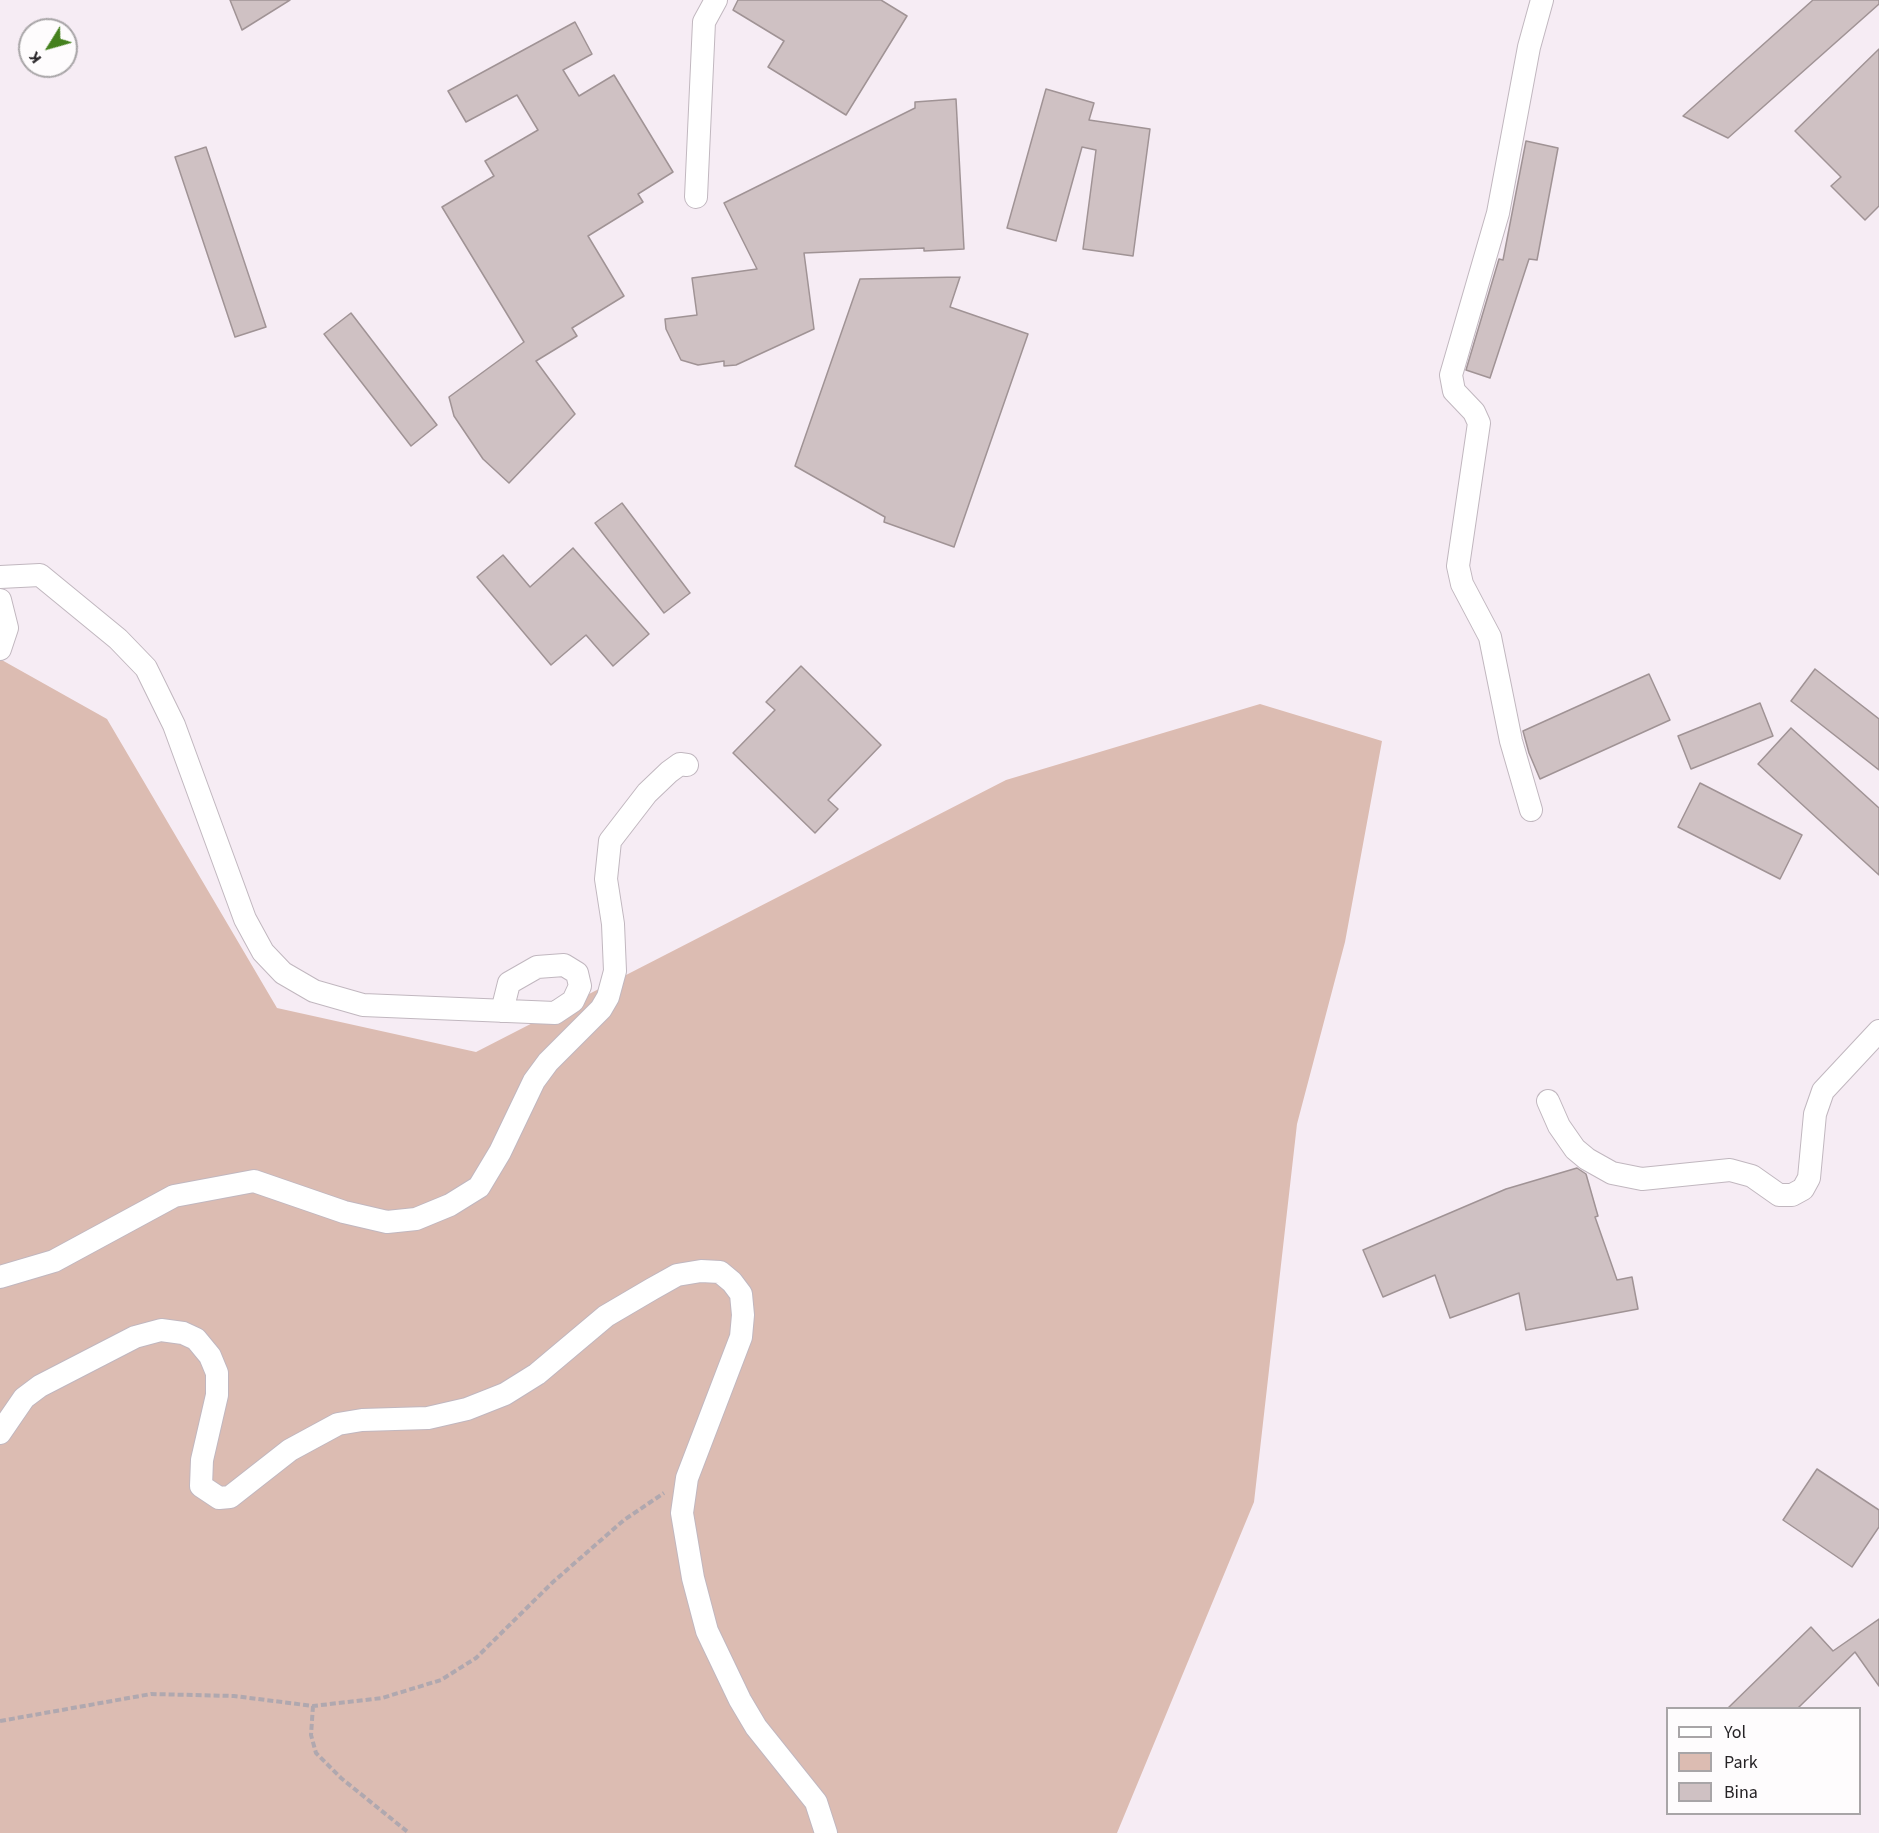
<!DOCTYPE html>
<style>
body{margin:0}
#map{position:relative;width:1879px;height:1833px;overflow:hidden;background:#f6ecf4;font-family:"Source Sans 3",sans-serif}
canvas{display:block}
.legend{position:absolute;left:1666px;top:1707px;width:195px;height:108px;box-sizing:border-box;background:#fefcfd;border:2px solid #a8a5a7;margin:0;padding:8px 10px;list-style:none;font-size:18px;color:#262326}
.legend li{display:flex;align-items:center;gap:12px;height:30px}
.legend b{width:30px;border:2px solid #a8a5a7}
.north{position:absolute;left:18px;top:18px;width:60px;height:60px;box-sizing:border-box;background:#fefcfd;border:2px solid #a8a5a7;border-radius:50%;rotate:233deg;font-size:16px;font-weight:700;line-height:24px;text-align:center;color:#262326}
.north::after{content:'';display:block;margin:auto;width:21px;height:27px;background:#45811e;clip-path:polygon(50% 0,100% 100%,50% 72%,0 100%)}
</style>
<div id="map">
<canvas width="1879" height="1833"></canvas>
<ul class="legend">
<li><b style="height:8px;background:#fff"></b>Yol</li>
<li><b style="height:16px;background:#dcbcb2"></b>Park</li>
<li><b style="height:16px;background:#cfc1c3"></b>Bina</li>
</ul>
<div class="north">K</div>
</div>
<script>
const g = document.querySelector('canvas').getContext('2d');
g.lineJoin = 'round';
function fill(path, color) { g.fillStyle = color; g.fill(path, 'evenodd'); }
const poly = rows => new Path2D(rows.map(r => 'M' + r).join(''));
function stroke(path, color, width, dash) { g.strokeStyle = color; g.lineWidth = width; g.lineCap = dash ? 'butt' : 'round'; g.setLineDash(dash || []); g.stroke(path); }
const green = poly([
 [0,659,107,719,277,1008,476,1052,1006,780,1260,704,1382,741,1345,942,1297,1124,1254,1502,1117,1833,0,1833]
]);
const building = poly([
 [230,0,290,0,242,30,230,0],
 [738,0,881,0,907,16,846,115,768,67,784,41,733,10,738,0],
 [1813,0,1879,0,1879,4,1728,138,1683,116,1813,0],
 [575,22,592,54,563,70,579,96,614,75,673,172,638,194,643,202,588,236,624,296,572,328,577,336,536,361,575,414,509,483,483,459,454,416,449,397,524,342,442,207,494,176,485,161,538,130,517,95,466,122,448,91,575,22],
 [1879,49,1879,206,1865,220,1831,186,1841,177,1795,131,1879,49],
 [1046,89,1094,103,1089,120,1150,129,1133,256,1083,249,1096,150,1082,147,1056,241,1007,228,1046,89],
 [956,99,964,249,924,251,924,248,804,253,814,329,736,365,724,366,724,361,698,365,681,360,666,329,665,319,697,315,692,278,757,269,724,203,915,108,915,102,956,99],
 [1526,141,1558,148,1537,260,1529,259,1490,378,1466,370,1499,259,1503,260,1526,141],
 [206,147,266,327,235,337,175,157,206,147],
 [960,277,950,307,1028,334,954,547,884,522,885,517,795,466,860,279,960,277],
 [351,313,437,425,411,446,324,334,351,313],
 [622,503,690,593,664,613,595,523,622,503],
 [573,548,649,634,613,666,586,635,551,665,477,577,503,555,530,587,573,548],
 [801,666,881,745,828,800,838,809,815,833,733,753,775,710,766,702,801,666],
 [1815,669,1879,719,1879,770,1791,701,1815,669],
 [1649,674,1670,720,1540,779,1529,753,1523,731,1649,674],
 [1760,703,1773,736,1691,769,1678,736,1760,703],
 [1791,728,1879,808,1879,875,1758,764,1791,728],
 [1700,783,1802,835,1780,879,1678,827,1700,783],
 [1577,1168,1586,1174,1598,1216,1595,1217,1617,1280,1632,1277,1638,1309,1526,1330,1519,1293,1450,1318,1435,1275,1383,1297,1363,1250,1506,1189,1577,1168],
 [1817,1469,1879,1510,1879,1527,1852,1567,1783,1520,1817,1469],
 [1879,1619,1879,1686,1855,1652,1798,1708,1728,1708,1811,1627,1833,1651,1879,1619]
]);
const path = poly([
 [313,1706,311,1735,316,1753,341,1778,409,1833],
 [0,1721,151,1694,234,1696,313,1706,382,1698,441,1680,476,1658,553,1582,624,1520,664,1493]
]);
const minor = poly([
 [696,197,704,22,716,0],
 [0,577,40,575,118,639,146,668,174,725,245,919,263,952,283,973,314,991,363,1005,555,1013,573,1001,580,986,577,973,564,965,537,967,509,983,502,1011],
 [0,600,7,628,0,649],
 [1531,810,1511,741,1490,637,1462,584,1458,566,1479,423,1474,412,1454,391,1451,375,1498,213,1529,47,1542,0],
 [1548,1101,1559,1126,1575,1149,1587,1159,1612,1173,1642,1179,1730,1170,1752,1176,1779,1195,1792,1195,1803,1189,1809,1178,1815,1114,1823,1091,1879,1031],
 [0,1277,54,1261,174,1196,254,1181,344,1212,387,1222,416,1219,450,1205,479,1187,500,1152,534,1081,548,1062,601,1009,608,997,615,971,613,924,606,879,610,841,647,793,669,772,680,764,687,765],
 [0,1433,24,1398,40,1386,135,1337,161,1330,183,1333,196,1339,210,1356,217,1373,217,1395,202,1460,201,1486,219,1498,230,1497,290,1450,338,1424,362,1420,428,1418,467,1409,505,1394,537,1374,606,1316,652,1289,677,1275,701,1271,720,1272,732,1282,741,1294,743,1315,741,1337,687,1478,682,1513,693,1578,707,1631,740,1700,756,1727,816,1802,826,1833]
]);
fill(green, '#dcbcb2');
fill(building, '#cfc1c3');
stroke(building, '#a09395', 1.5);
stroke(minor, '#c1b7bf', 24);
stroke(path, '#b0a8af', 4, [6, 3]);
stroke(minor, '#fff', 22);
</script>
